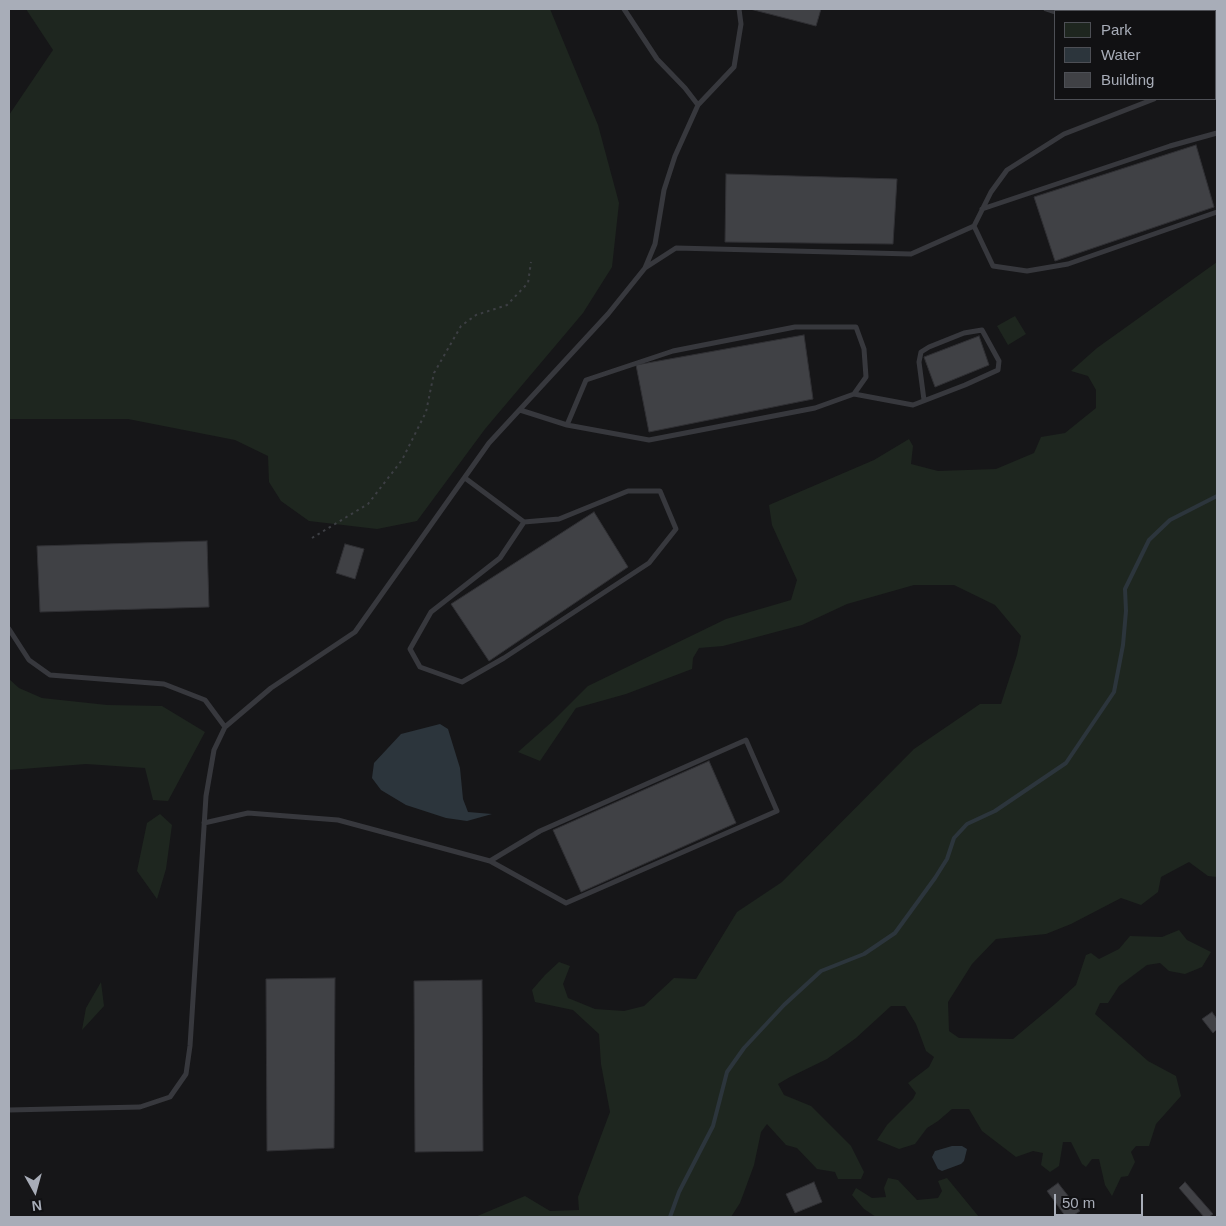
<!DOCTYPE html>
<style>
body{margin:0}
#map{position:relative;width:1226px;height:1226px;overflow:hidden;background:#161618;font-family:Arial,sans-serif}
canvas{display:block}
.frame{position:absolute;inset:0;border:10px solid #a8adb8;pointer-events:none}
.legend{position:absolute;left:1054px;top:10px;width:162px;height:90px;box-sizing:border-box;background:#111113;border:1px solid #4d4f55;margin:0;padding:6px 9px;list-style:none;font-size:15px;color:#a8adb8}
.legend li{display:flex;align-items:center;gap:10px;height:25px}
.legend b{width:25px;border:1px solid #4d4f55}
.north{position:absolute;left:10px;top:1166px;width:50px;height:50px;-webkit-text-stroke:4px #111113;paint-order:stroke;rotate:173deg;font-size:14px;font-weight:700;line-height:20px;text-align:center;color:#a8adb8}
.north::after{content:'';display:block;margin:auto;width:18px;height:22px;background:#a8adb8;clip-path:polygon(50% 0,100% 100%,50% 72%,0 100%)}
.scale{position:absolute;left:1054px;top:1194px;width:89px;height:22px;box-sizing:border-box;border:2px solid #a8adb8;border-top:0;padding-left:6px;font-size:15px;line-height:18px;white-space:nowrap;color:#a8adb8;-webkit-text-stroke:4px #111113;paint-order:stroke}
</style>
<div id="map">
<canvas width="1226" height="1226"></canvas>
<div class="frame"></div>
<ul class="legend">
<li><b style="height:14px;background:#1e261f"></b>Park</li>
<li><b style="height:14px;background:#2c353c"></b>Water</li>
<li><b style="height:14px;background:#404145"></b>Building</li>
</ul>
<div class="north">N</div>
<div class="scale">50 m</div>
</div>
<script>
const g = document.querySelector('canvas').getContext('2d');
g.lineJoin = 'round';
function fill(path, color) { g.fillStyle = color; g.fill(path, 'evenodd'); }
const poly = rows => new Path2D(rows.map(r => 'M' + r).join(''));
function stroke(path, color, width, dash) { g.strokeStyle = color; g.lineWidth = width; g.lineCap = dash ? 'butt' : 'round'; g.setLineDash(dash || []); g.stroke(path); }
const green = poly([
 [26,9,550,9,598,125,619,203,612,267,583,313,485,429,417,521,377,529,309,521,281,501,269,482,268,456,235,440,128,419,9,419,9,115,53,50],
 [1217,262,1217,877,1208,876,1189,862,1161,877,1158,892,1141,905,1121,898,1071,924,1046,934,996,939,972,964,948,1002,949,1031,959,1038,1013,1039,1055,1004,1076,985,1086,955,1091,953,1099,959,1119,949,1130,936,1162,937,1179,930,1187,940,1211,952,1202,967,1185,974,1169,971,1160,963,1147,965,1119,986,1108,1003,1100,1003,1095,1014,1148,1061,1176,1076,1181,1096,1156,1124,1149,1146,1136,1146,1131,1152,1135,1162,1128,1176,1121,1177,1112,1196,1105,1185,1099,1159,1092,1159,1086,1167,1082,1164,1071,1142,1063,1142,1059,1166,1050,1172,1041,1165,1043,1153,1033,1151,1016,1157,982,1131,969,1109,952,1109,938,1121,927,1128,915,1144,899,1149,877,1140,887,1125,913,1099,916,1093,908,1083,929,1067,934,1057,926,1051,916,1024,905,1006,891,1006,856,1038,827,1059,790,1077,778,1084,784,1095,811,1106,851,1146,864,1172,861,1179,838,1179,835,1172,817,1169,797,1148,786,1145,767,1124,761,1132,754,1165,740,1203,731,1217,475,1217,525,1196,550,1211,579,1210,578,1197,610,1112,601,1064,599,1034,573,1010,535,1002,532,990,545,975,559,962,570,966,563,984,568,998,595,1009,624,1011,644,1006,674,978,696,979,737,912,782,882,914,749,980,704,1001,704,1017,655,1021,636,995,605,954,585,914,585,847,604,802,625,723,646,699,648,693,658,692,669,626,694,576,708,540,761,518,752,554,720,588,686,726,619,791,600,797,580,772,525,769,505,874,460,909,439,913,446,911,464,938,471,996,469,1034,453,1041,437,1065,433,1096,408,1096,390,1088,376,1071,371,1097,348],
 [1015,316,1026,334,1008,345,997,326],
 [9,679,19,688,42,698,107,705,162,706,205,732,168,801,153,800,145,768,86,764,9,770],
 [160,814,172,825,166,869,157,899,137,871,147,823],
 [101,982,104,1006,82,1030,86,1008],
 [888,1178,898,1180,917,1200,938,1198,942,1191,938,1181,947,1178,979,1217,876,1217,864,1209,852,1195,856,1188,872,1198,886,1197,884,1188]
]);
const water = poly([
 [440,724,448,729,460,768,463,799,468,812,492,814,467,821,446,818,406,805,381,790,372,778,374,763,401,734],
 [952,1146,962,1146,967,1149,964,1161,961,1164,942,1171,938,1169,932,1157,935,1151]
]);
const stream = poly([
 [670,1217,679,1192,713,1126,727,1072,744,1048,784,1005,821,971,864,954,895,933,935,878,947,859,954,838,967,824,995,811,1066,763,1114,692,1123,645,1126,611,1125,589,1149,540,1170,520,1217,496]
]);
const building = poly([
 [750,9,821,9,816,26,750,9],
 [1196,145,1214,207,1055,261,1034,197,1196,145],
 [726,174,897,179,893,244,725,242,726,174],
 [804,335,813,399,649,432,636,365,804,335],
 [979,336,989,365,935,387,924,357,979,336],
 [594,512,628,567,489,661,451,604,594,512],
 [207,541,209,607,40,612,37,546,207,541],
 [345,544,364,549,355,579,336,573,345,544],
 [709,761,736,823,581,892,553,830,709,761],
 [335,978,334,1148,267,1151,266,979,335,978],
 [482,980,483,1151,415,1152,414,981,482,980],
 [1212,1012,1217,1019,1217,1029,1213,1033,1202,1019,1212,1012],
 [814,1182,822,1202,795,1213,786,1194,814,1182],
 [1185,1182,1213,1214,1209,1217,1204,1217,1179,1188,1185,1182],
 [1058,1183,1080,1211,1071,1217,1066,1217,1047,1191,1058,1183]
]);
const path = poly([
 [312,538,368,504,402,460,426,412,434,373,461,326,476,315,507,305,528,283,531,262]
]);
const service = poly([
 [1046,9,1055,12],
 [698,105,734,67,741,24,739,9],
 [982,209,1170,146,1217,133],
 [974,226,993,266,1027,271,1068,264,1217,212],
 [645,268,676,248,911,254,974,226,991,192,1007,170,1064,134,1154,99],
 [854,394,913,405,965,385,998,370,999,361,982,330,964,333,929,347,921,352,919,362,924,400],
 [520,410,567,425,649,440,815,408,854,394,866,377,864,349,856,327,795,327,673,351,586,380,567,425],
 [465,478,524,522,559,519,628,491,660,491,676,529,649,563,504,658,462,682,420,667,410,649,431,612,500,558,524,522],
 [9,629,29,660,50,675,164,684,205,700,225,727],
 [204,823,248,813,338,820,490,861,566,903,777,811,746,740,540,831,490,861],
 [9,1110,140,1107,170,1097,186,1074,190,1046,206,796,214,750,225,727,271,688,355,632,489,443,608,314,645,268,655,244,664,190,675,156,698,105,685,88,657,59,624,9]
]);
fill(green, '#1e261f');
fill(water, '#2c353c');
stroke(stream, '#2c353c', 4);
fill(building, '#404145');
stroke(building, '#303034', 1);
stroke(path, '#3d3f44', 2, [2.5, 4]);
stroke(service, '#37383d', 5);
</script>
